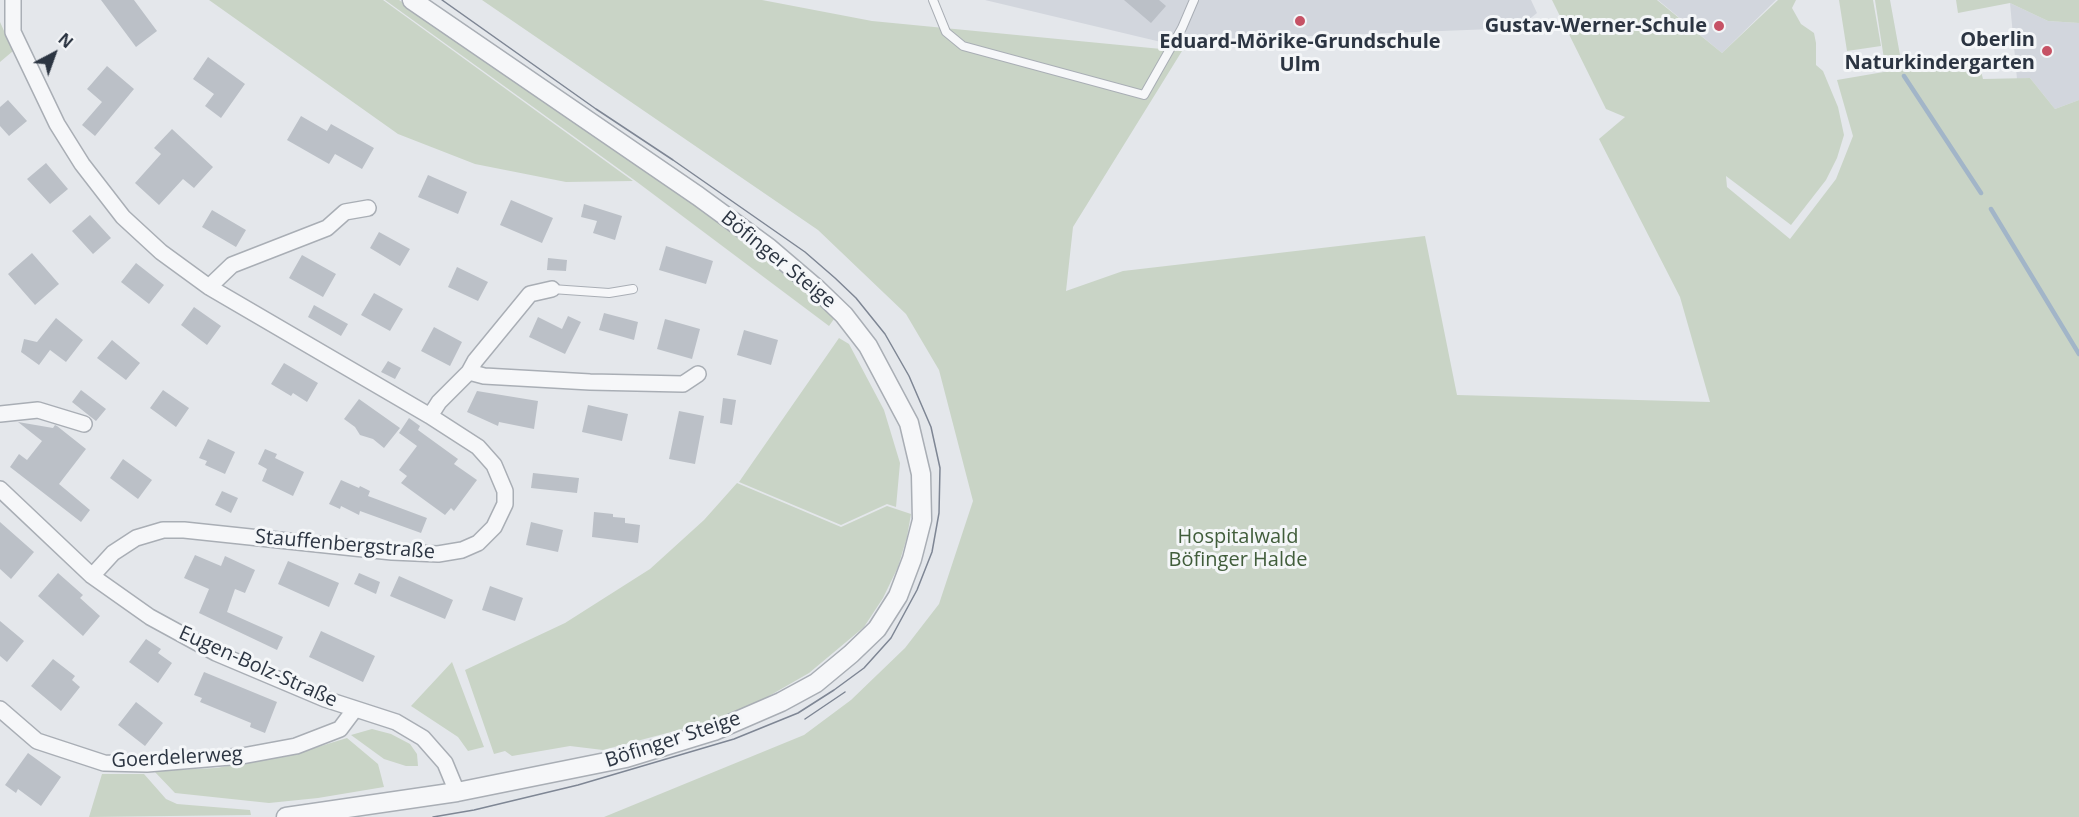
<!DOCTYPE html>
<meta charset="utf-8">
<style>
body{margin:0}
#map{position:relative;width:2079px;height:817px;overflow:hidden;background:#e4e7eb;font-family:"Open Sans",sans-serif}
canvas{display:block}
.north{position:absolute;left:24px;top:24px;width:60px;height:60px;-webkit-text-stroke:4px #f4f6f8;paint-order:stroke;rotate:41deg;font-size:16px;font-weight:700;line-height:24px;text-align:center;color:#2c3542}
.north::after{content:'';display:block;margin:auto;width:21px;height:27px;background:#2c3542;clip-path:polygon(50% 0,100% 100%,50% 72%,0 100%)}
</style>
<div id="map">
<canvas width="2079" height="817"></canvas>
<div class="north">N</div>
</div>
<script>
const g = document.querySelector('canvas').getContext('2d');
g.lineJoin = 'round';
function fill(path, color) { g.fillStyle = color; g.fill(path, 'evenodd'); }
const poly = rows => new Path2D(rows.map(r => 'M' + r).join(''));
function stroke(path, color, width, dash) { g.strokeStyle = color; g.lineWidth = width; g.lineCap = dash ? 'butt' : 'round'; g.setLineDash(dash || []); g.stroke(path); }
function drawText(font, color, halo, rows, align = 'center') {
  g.font = font + ' "Open Sans",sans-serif'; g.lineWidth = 6; g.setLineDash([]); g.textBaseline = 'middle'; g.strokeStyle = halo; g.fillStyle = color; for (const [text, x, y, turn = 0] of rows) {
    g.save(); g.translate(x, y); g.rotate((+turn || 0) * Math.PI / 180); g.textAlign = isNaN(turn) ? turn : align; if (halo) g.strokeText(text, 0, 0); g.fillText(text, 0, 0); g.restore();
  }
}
const built = poly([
 [985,0,1531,0,1537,13,1518,28,1161,42],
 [1658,0,1776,0,1722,53],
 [2010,3,2048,21,2079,23,2079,100,2055,109,2030,78,2017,79]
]);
const green = poly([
 [209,0,383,0,633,181,566,182,475,164,398,134],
 [385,0,399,0,659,179,790,276,834,319,829,326,637,182],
 [482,0,762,0,872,21,1182,51,1073,227,1066,291,1123,271,1425,236,1457,395,1710,402,1680,297,1599,139,1625,117,1606,109,1552,0,1657,0,1722,53,1778,0,1796,0,1792,8,1801,24,1814,33,1816,43,1816,65,1823,71,1838,107,1844,135,1837,158,1826,180,1791,225,1726,176,1727,187,1790,239,1836,179,1853,136,1837,80,1977,56,1983,79,2030,78,2055,109,2079,100,2079,817,604,817,804,735,851,700,905,648,939,604,973,501,939,370,906,314,818,230],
 [1839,0,1873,0,1881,46,1847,51],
 [1875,0,1890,0,1900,55,1884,59],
 [1956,0,2079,0,2079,23,2048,21,2010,3,1958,13],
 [0,22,13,51,0,62],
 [839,338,849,344,884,410,900,463,896,507,887,504,841,525,739,482],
 [737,483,841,527,887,506,911,514,907,537,898,567,883,598,864,627,809,673,762,700,705,723,603,750,570,746,512,756,505,751,494,754,465,670,565,623,650,569,704,520],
 [452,662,484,747,468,751,458,737,411,706],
 [372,729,391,734,410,744,417,754,418,766,406,766,384,759,351,735],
 [347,738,378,764,384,787,318,798,269,803,175,793,154,771,216,768,288,756],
 [102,774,144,774,166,799,177,804,250,810,251,815,89,817]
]);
const stream = poly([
 [1904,76,1981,193],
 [1991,209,2079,354]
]);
const building = poly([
 [101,0,134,0,157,31,136,47],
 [1124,0,1159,0,1166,6,1151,23],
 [208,57,245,84,221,118,205,106,214,94,193,79],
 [107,66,134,89,95,136,82,125,102,102,87,89],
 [8,100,27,121,9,136,0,126,0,107],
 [301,116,327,131,331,124,374,148,362,169,335,154,329,164,287,140],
 [172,129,213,167,194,188,183,179,159,205,135,183,161,154,154,148],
 [46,163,68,189,50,204,27,179],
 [428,175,467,192,458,214,418,197],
 [511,200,553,218,542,243,500,225],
 [584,204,622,216,615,240,593,233,597,221,581,217],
 [212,210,246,230,236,247,202,227],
 [90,215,111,238,93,254,72,231],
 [379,232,410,249,400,266,370,248],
 [666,246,713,261,706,284,659,270],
 [32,253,59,284,35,305,8,274],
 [302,255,336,274,323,297,289,278],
 [548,258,567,260,566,271,547,270],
 [136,263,164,285,149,304,121,282],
 [457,267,488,282,478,301,448,287],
 [374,293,403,309,390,331,361,315],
 [314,305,348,324,341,336,308,317],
 [194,307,221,326,207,345,181,325],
 [604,313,638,322,634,340,599,330],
 [568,316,581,322,565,354,529,337,538,317,562,329],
 [56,318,83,340,66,362,50,350,39,365,21,352,24,339,37,342],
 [665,319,700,329,692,359,657,349],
 [434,327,462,342,450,366,421,351],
 [744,330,778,340,771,365,737,355],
 [112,340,140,363,126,380,97,358],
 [388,361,401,368,395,379,381,372],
 [284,363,318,383,307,402,293,393,291,396,271,384],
 [81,390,106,409,96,421,72,402],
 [163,390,189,408,176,427,150,408],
 [477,391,538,401,534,429,499,422,498,426,467,412],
 [723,398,736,400,732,425,720,423],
 [359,399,400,428,384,448,373,439,360,435,355,427,344,419],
 [588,405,628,414,622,441,582,432],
 [679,411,704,416,695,464,669,459],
 [409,418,420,426,418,430,458,459,454,464,477,480,454,511,451,508,445,515,401,483,407,476,399,470,417,446,399,433],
 [18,422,53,428,55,425,57,426,86,449,59,484,90,510,81,522,10,467,19,454,27,460,42,441],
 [208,439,235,452,225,474,205,465,207,461,199,458],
 [265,449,277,454,275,458,304,472,293,496,262,481,267,469,258,464],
 [123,459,152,480,138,499,110,478],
 [533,473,579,478,577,493,531,488],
 [341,480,359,488,360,486,370,491,368,496,427,518,421,533,360,511,359,515,341,506,340,509,329,504],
 [222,491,238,498,231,513,215,505],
 [594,512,613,514,613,517,625,518,625,523,640,525,638,543,592,537],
 [0,522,34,552,11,579,0,569],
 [531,522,563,530,558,552,526,545],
 [195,555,221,566,225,556,255,570,245,593,235,589,227,612,283,637,277,650,199,613,209,589,184,578],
 [288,561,339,583,329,607,278,584],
 [58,573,83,595,80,598,100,616,83,636,38,596],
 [359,573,380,582,376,594,354,584],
 [399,576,453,600,445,619,390,596],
 [490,586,523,598,515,621,482,610],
 [0,621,24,641,7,662,0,656],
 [321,631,375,656,363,682,309,657],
 [146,639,161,649,158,653,172,663,158,683,129,662],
 [53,659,75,676,72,680,80,687,61,711,31,686],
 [204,672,277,702,265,733,250,727,251,723,200,702,202,698,194,695],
 [136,702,163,723,145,746,118,725],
 [28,753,61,777,41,806,18,789,16,793,5,785]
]);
const service = poly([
 [933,0,946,32,963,46,1144,95,1182,28,1194,0],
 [552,289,609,293,633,289]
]);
const minor = poly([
 [13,0,13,32,57,124,82,164,123,217,161,252,209,287,430,416,478,447,494,465,505,491,505,504,494,527,478,543,462,550,438,554,392,552,184,530,163,530,136,538,113,553,92,576],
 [209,287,232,265,327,228,345,212,368,208],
 [469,372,475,361,530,294,552,289],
 [0,414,38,410,84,424],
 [430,416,439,402,469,372,484,376,590,382,683,384,698,374],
 [0,489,92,576,150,617,216,653,325,699,396,722,423,738,445,763,457,792],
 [0,709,37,741,104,763,147,764,242,756,296,746,340,729,355,709]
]);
const tertiary = poly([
 [286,817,457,792,626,758,714,731,781,702,816,683,851,654,877,629,898,596,912,559,922,520,921,474,909,423,868,346,844,315,817,289,769,248,698,196,412,0]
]);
const tram = poly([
 [805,719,845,692],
 [433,817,474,810,578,785,734,739,798,713,834,690,864,668,891,638,917,590,932,552,939,513,940,468,931,427,909,376,885,334,856,298,835,278,805,252,673,160,596,109,442,0]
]);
const markers = [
 [1300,21,6,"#c65265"],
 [1719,26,6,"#c65265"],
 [2047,51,6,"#c65265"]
];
const poiNames = [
 ["Gustav-Werner-Schule",1707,26],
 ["Oberlin",2035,40],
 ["Naturkindergarten",2035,63],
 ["Eduard-Mörike-Grundschule",1300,42,"center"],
 ["Ulm",1300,65,"center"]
];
const streetNames = [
 ["Böfinger Steige",778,260,39],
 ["Stauffenbergstraße",345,545,5],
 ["Eugen-Bolz-Straße",258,667,24],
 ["Böfinger Steige",673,740,-18],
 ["Goerdelerweg",177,758,-3]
];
const parkNames = [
 ["Hospitalwald",1238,537],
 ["Böfinger Halde",1238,560]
];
fill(built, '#d2d6dd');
fill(green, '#c9d4c6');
stroke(stream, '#a2b5c8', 4.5);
fill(building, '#bbc0c7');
stroke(service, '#a9aeb5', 10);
stroke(minor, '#a9aeb5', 18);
stroke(tertiary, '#a9aeb5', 21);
stroke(service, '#f6f7f9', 8);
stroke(minor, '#f6f7f9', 15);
stroke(tertiary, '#f6f7f9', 18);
stroke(tram, '#7e8694', 1.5);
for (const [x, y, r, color] of markers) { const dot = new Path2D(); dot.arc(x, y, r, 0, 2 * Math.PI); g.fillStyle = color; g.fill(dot); stroke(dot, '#f4f6f8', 2); }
drawText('bold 20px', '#2c3542', '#f4f6f8', poiNames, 'right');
drawText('20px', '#2c3542', '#f4f6f8', streetNames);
drawText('20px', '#415d3b', '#f4f6f8', parkNames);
</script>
